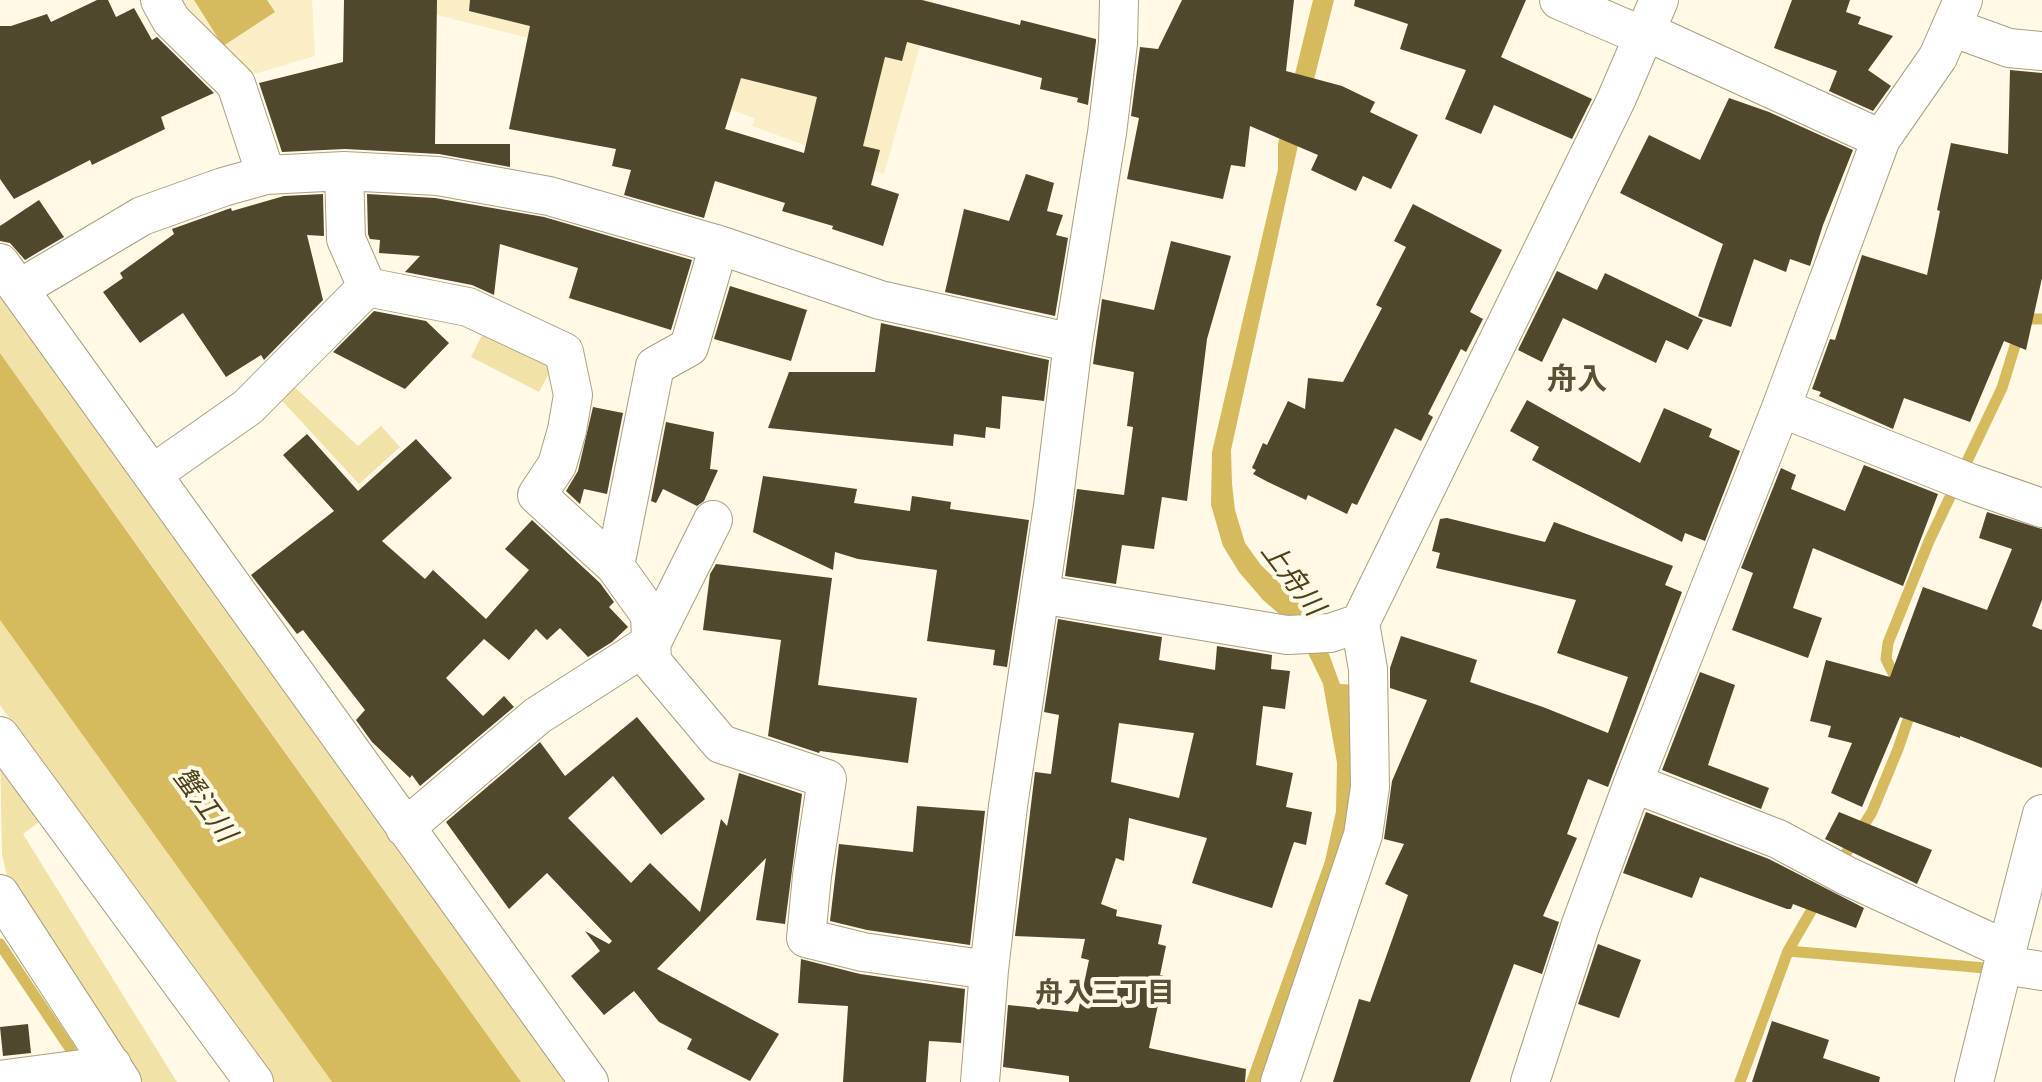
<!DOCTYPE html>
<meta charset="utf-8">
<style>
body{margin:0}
canvas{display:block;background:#fff9e6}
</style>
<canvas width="2042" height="1082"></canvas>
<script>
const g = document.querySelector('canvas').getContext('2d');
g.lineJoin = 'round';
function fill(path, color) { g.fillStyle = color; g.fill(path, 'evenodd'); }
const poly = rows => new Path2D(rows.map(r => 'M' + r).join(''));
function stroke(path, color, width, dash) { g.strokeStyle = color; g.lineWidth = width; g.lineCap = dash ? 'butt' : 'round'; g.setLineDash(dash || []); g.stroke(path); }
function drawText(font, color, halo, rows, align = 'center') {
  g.font = font + ' Cabin,"Noto Sans JP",sans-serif'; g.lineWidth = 8; g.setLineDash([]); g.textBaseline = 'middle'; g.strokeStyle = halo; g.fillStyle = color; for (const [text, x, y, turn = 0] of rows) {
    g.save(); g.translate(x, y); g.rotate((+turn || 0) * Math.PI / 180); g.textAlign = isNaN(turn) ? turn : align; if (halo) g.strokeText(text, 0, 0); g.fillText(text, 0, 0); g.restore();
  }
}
const built = poly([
 [169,0,312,0,315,56,254,74,232,77],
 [378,0,933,0,884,174,752,126,755,119,596,55]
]);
const green = poly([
 [0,291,567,1082,521,1082,0,353],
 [488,323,557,358,539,392,471,357],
 [287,380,358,446,381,426,400,447,359,484,274,392],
 [0,620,332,1082,269,1082,123,880,0,705],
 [0,749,47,816,23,834,177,1082,132,1082,10,890,2,854]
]);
const water = poly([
 [194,0,267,0,275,12,223,46],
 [1313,0,1334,0,1302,127,1231,450,1232,484,1235,510,1245,543,1261,565,1316,619,1340,684,1355,685,1359,785,1269,1082,1246,1082,1325,861,1336,811,1337,763,1323,684,1308,653,1284,618,1263,600,1239,572,1223,546,1211,505,1212,452,1278,169,1278,144],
 [0,353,178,603,521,1082,332,1082,0,620]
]);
const stream = poly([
 [1898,683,1886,659,1888,643,1929,541,2002,388,2022,323,2029,319,2042,319],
 [1840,863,1872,812,1898,749,1912,708],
 [0,944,77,1059],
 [1788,951,1985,968],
 [1740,1082,1788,951,1818,899]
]);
const building = poly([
 [97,0,108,0,116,17,134,8,152,40,157,37,214,93,161,117,165,129,92,165,90,160,14,199,0,179,0,26,11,26,47,14,51,22],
 [344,0,437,0,435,144,510,144,510,167,439,154,345,149,282,152,259,83,343,62],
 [470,0,922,0,1020,25,1021,20,1096,39,1096,41,1088,105,1077,102,1078,98,1040,89,1042,78,907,42,902,61,885,57,863,146,880,150,871,185,899,194,883,246,832,229,833,226,782,211,785,203,715,181,704,218,624,195,631,170,612,166,616,149,509,129,530,26,469,11],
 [741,78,817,97,804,153,725,129],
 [1182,0,1294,0,1286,71,1342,86,1375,102,1370,112,1418,135,1391,189,1363,176,1356,191,1311,170,1318,155,1250,126,1245,167,1231,165,1223,199,1127,179,1139,118,1131,116,1140,47,1158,49],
 [1355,0,1526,0,1501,57,1592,99,1572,139,1494,105,1481,134,1445,119,1466,70,1400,49,1408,24,1354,6],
 [1792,0,1850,0,1846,12,1861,17,1858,24,1893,36,1868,70,1891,86,1873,111,1829,91,1837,71,1774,48],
 [2010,70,2042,73,2042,278,2026,350,2004,341,1970,422,1904,398,1893,429,1819,396,1821,392,1812,389,1830,339,1835,340,1862,255,1927,275,1940,211,1937,210,1951,143,2008,154],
 [1729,98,1769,112,1853,150,1823,225,1810,266,1790,259,1786,272,1754,259,1731,327,1698,316,1723,244,1620,193,1649,135,1700,160],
 [1026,174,1054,183,1047,211,1063,215,1056,235,1068,238,1055,316,945,292,964,209,1009,221],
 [323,194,324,236,307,235,323,300,264,360,261,355,226,377,183,313,140,343,103,292,123,278,120,273,174,234,172,229,231,208,232,211,284,196],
 [367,194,435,198,544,217,692,260,671,330,569,298,578,268,500,244,494,295,472,285,405,272,420,256,379,253,380,240,370,239,368,234],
 [39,200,64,237,25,260,10,243,0,241,0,226],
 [1413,204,1502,250,1470,312,1483,319,1466,352,1461,349,1428,414,1433,417,1421,441,1395,428,1357,505,1352,503,1347,514,1308,495,1306,500,1268,482,1253,474,1256,470,1252,468,1263,443,1267,445,1288,401,1305,409,1308,378,1343,382,1382,308,1376,305,1406,247,1394,241],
 [1171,241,1231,256,1207,339,1187,501,1162,497,1154,549,1122,545,1116,584,1065,576,1077,489,1124,495,1133,427,1127,426,1134,372,1093,364,1102,299,1154,310],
 [1557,271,1597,290,1605,273,1703,320,1688,350,1666,340,1656,363,1563,318,1542,362,1518,350],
 [730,286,807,310,791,361,714,339],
 [374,311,426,321,449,343,405,389,333,352],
 [881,323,1049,360,1044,401,1002,396,1000,429,986,427,985,438,954,434,953,446,768,428,789,372,875,372],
 [1527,400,1640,463,1664,408,1712,429,1709,437,1740,451,1705,541,1685,533,1682,542,1532,460,1539,447,1510,431],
 [593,407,623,413,607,494,584,489,580,504,566,491,578,471],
 [666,422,714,432,710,469,718,470,704,501,697,506,663,489,656,503,651,501],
 [307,434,358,491,416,439,452,478,382,541,425,579,433,570,486,619,529,570,505,549,532,520,600,583,614,602,609,607,628,627,612,642,588,657,560,628,547,640,536,629,509,660,484,639,446,678,483,716,504,696,514,707,420,786,412,775,410,778,372,742,356,720,365,710,303,630,297,634,251,575,334,511,283,455],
 [1864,465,1938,494,1903,586,1813,548,1793,608,1822,618,1808,658,1732,630,1753,573,1741,568,1781,468,1796,475,1791,489,1845,511],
 [763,476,857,489,854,503,910,511,912,496,951,502,950,509,1029,520,1007,667,993,665,995,650,927,641,937,570,858,559,835,552,833,570,753,532],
 [1987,512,2042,529,2042,600,2032,626,2042,630,2042,768,1960,736,1960,738,1900,717,1862,807,1831,793,1852,743,1828,737,1831,726,1810,721,1826,660,1890,677,1923,587,1987,610,2012,549,1979,538],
 [1447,518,1545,542,1554,522,1673,566,1665,585,1682,592,1608,787,1588,779,1567,834,1577,838,1543,916,1559,922,1542,974,1514,964,1470,1082,1333,1082,1359,999,1370,1002,1408,895,1385,884,1404,844,1384,839,1392,781,1427,700,1390,688,1390,668,1401,636,1477,660,1470,682,1543,707,1608,733,1628,677,1557,653,1576,600,1436,568,1440,553,1432,551,1440,519],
 [716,564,832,578,818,685,917,698,908,763,820,751,819,753,768,736,781,640,703,630,710,574],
 [1058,619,1162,637,1159,660,1215,670,1217,646,1272,655,1271,669,1290,671,1285,709,1263,706,1256,765,1293,773,1286,807,1312,812,1306,845,1294,842,1272,908,1192,883,1207,838,1129,818,1124,861,1116,858,1101,904,1117,910,1116,916,1162,925,1158,944,1166,946,1160,975,1164,976,1149,1048,1246,1069,1245,1082,1069,1082,1069,1076,1003,1067,1008,1005,1078,1012,1089,960,1081,958,1085,939,1015,936,1035,772,1051,774,1059,715,1044,712],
 [1119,723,1194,733,1179,798,1111,782],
 [1700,672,1735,685,1708,765,1769,788,1761,809,1662,770],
 [637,717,705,799,661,835,613,776,568,818,631,883,650,863,700,912,721,819,727,826,739,773,802,794,785,924,756,920,766,858,657,969,779,1034,750,1081,687,1049,692,1039,659,1022,634,991,604,1015,571,976,600,951,585,931,609,944,612,941,547,873,509,909,446,822,540,742,565,776],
 [917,806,985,811,970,945,867,930,830,921,839,844,913,852],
 [1646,812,1769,859,1864,908,1856,928,1793,904,1791,909,1787,909,1700,877,1692,898,1623,873],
 [1839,812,1932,850,1917,884,1825,839],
 [1598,944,1641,960,1619,1018,1578,1004],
 [801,959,860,974,965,989,961,1043,929,1041,926,1082,843,1082,848,1006,798,1003],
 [1772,1021,1829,1040,1823,1058,1880,1077,1879,1082,1752,1082],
 [28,1024,31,1053,3,1056,0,1027]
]);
const street = poly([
 [160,0,171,20,236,84,266,175],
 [1559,0,1645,37],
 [1951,27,2009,48,2042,51],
 [1647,32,1881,139],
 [344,171,346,239,367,287,468,307,564,352,573,395,567,430,557,465,537,495,615,566,650,615,652,662,721,744,827,779,812,876,806,938,863,952,989,970],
 [0,263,589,1082],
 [19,289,142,216,223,187,266,175,344,171,438,176,549,196,719,245,880,300,1073,343],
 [1781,408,1970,483,2042,508],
 [154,473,248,407,367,287],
 [615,566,655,366,689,347,719,245],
 [1040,594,1287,635,1330,633,1360,623,1616,100,1659,0],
 [0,736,254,1082],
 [1633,783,1778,839,1847,876,2007,950],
 [2042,814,2003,965,2042,971],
 [405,828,537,716,652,642,713,520],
 [0,894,122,1082],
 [0,1080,112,1065],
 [980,1082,989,970,1008,806,1053,506,1073,343,1107,133,1118,43,1119,0],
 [1280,1082,1363,835,1370,787,1368,669,1360,623],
 [1530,1082,1581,924,1633,783,1781,408,1881,139,1938,57,1963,0],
 [1974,1082,2003,965]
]);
const waterNames = [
 ["上舟川",1292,579,53],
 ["蟹江川",204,805,54]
];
const neighbourhoodNames = [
 ["舟入三丁目",1105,994]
];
const quarterNames = [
 ["舟入",1577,380]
];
fill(built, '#f9eec5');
fill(green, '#f2e2a8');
fill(water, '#d5bb5e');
stroke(stream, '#d5bb5e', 11);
fill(building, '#50482c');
stroke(street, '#a8a081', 40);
stroke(street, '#fff', 38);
drawText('italic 28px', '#4c4119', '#fff9e6', waterNames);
drawText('bold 28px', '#595135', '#fff9e6', neighbourhoodNames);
drawText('bold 30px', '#595135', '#fff9e6', quarterNames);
</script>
